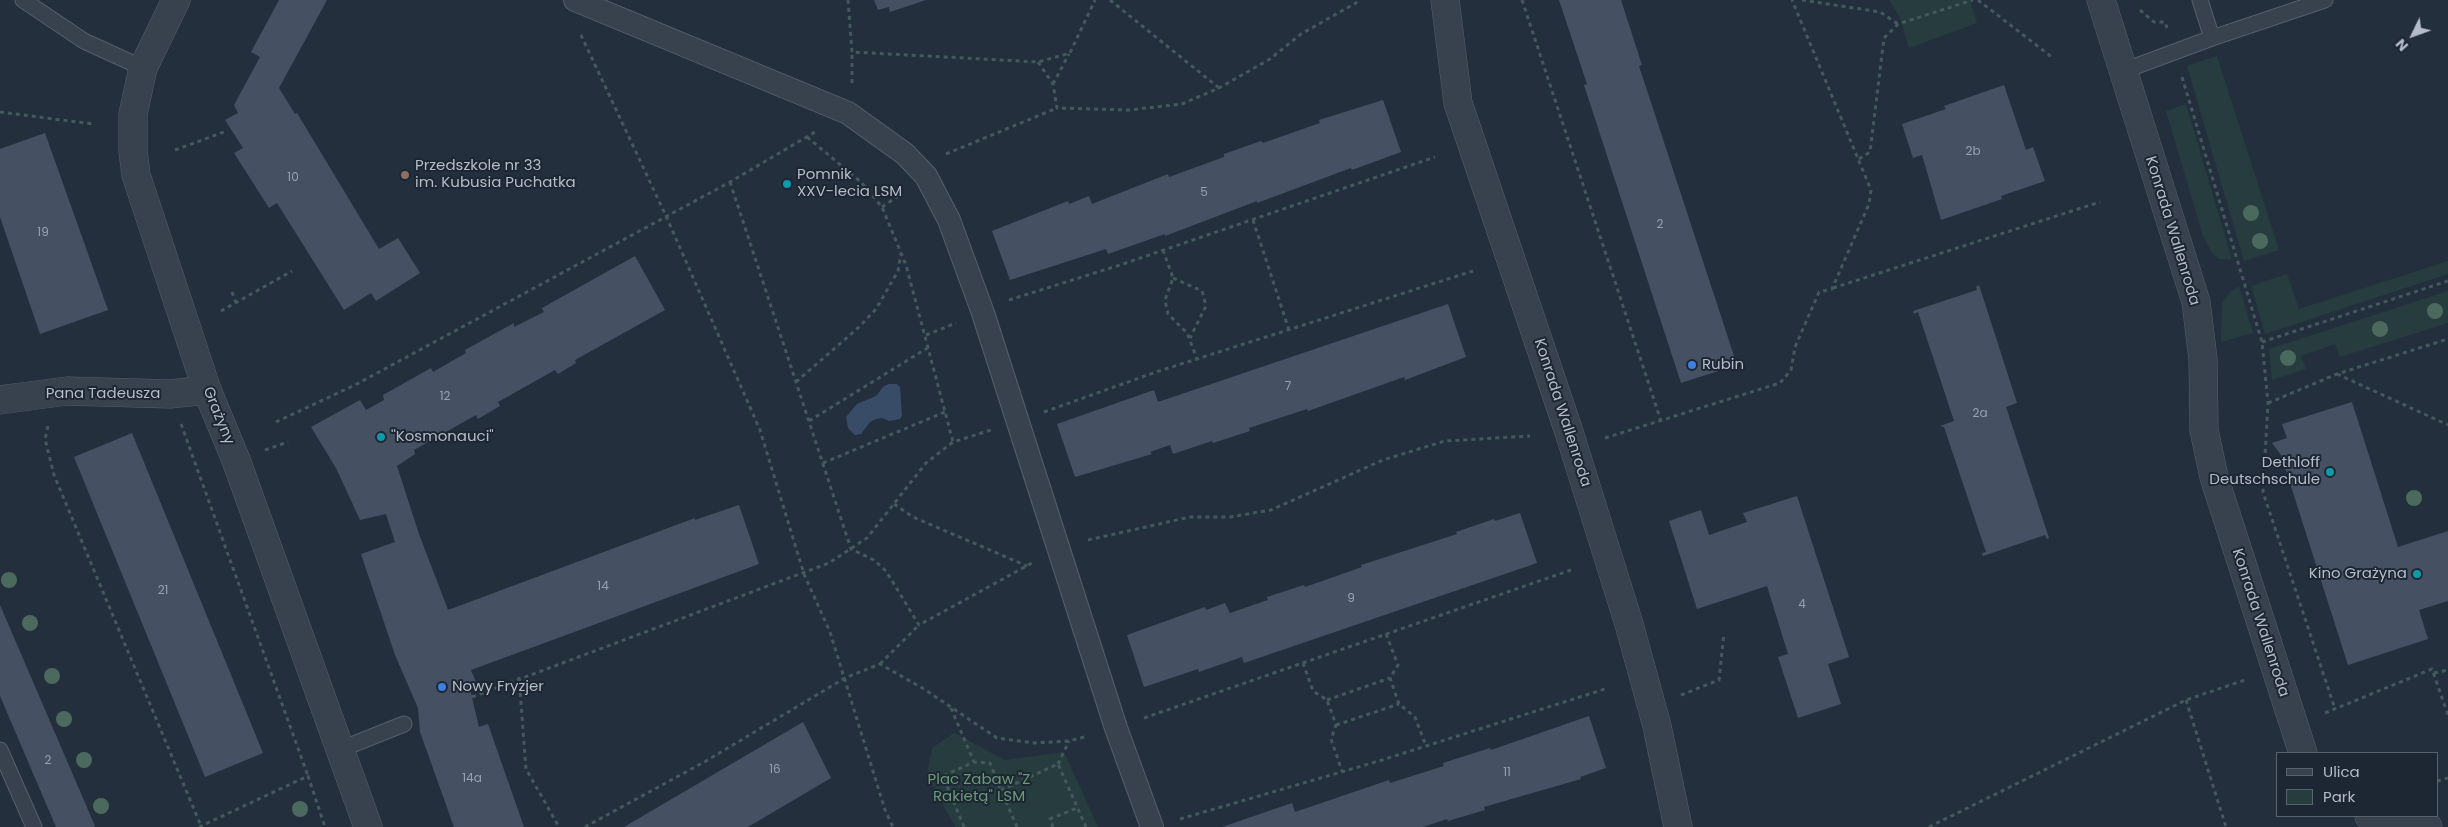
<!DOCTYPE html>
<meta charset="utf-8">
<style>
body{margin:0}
#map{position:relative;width:2448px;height:827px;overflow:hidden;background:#242f3e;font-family:Poppins,sans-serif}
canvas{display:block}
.legend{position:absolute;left:2276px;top:752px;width:162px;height:65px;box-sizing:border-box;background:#1d2633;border:1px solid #59626f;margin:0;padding:6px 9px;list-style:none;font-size:15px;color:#b4bcc9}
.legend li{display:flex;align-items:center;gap:10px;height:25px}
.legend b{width:25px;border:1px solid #59626f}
.north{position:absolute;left:2388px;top:10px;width:50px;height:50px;-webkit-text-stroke:4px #1d2633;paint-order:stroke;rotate:228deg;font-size:14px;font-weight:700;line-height:20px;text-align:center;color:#b4bcc9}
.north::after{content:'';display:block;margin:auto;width:18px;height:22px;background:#b4bcc9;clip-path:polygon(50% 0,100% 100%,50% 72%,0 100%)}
</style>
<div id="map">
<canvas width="2448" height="827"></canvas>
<ul class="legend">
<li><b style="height:6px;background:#38414e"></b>Ulica</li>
<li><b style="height:14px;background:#263c3f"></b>Park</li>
</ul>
<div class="north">N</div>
</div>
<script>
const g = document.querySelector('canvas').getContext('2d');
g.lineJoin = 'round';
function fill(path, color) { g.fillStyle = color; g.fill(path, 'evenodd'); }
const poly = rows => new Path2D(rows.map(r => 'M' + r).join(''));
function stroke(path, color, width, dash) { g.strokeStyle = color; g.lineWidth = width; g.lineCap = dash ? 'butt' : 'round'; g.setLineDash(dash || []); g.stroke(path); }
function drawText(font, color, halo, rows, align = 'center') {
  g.font = font + ' Poppins,sans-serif'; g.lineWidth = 4; g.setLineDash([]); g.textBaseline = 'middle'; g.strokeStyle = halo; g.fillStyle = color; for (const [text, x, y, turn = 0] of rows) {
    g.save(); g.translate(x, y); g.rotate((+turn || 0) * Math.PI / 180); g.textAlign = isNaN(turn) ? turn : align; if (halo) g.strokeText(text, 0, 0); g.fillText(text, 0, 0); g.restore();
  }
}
const green = poly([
 [1889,0,1970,0,1977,23,1909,48,1900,18],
 [2217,56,2279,250,2244,261,2187,66],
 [2186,104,2232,260,2219,259,2212,253,2203,236,2166,111],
 [2448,261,2448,274,2265,334,2251,286,2287,274,2299,309],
 [2239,286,2253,333,2221,342,2222,303,2230,292],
 [2448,291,2448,323,2340,357,2335,344,2301,356,2306,369,2272,380,2269,349],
 [954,733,1005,760,1064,752,1098,827,955,827,927,774,932,748]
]);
const water = poly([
 [889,384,897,384,900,387,902,416,900,419,889,421,882,418,876,419,870,422,861,434,855,435,848,428,846,417,857,404,876,396,884,386]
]);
const building = poly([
 [279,0,327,0,279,88,295,114,297,113,379,249,398,238,420,273,376,301,371,293,344,310,277,203,269,208,234,153,243,148,225,120,238,113,234,105,260,57,251,52],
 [874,0,926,0,890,12,889,7,878,10],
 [1559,0,1621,0,1642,65,1639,66,1737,365,1681,383,1584,85,1587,84],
 [2004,85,2026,150,2033,147,2045,181,2001,196,2002,199,1941,220,1922,155,1913,158,1902,124,1946,109,1944,106],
 [1383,100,1401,152,1352,170,1351,168,1257,203,1257,201,1165,236,1165,234,1108,254,1106,249,1010,280,992,231,1068,201,1069,204,1089,196,1092,204,1168,174,1169,177,1224,157,1224,154,1261,141,1263,143,1320,123,1319,120],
 [45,133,108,310,40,334,0,217,0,149],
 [635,256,665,310,575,360,576,363,558,374,555,370,498,402,500,406,478,419,476,415,414,450,415,454,397,466,419,534,448,610,695,518,695,520,739,505,759,564,471,670,478,687,470,689,479,727,488,724,524,827,454,827,420,732,418,708,395,655,361,554,395,542,386,514,360,520,336,468,311,427,360,400,366,410,384,400,383,395,431,368,433,372,466,353,465,350,514,323,514,327,544,312,542,308],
 [1979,285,2017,403,2006,407,2049,538,2047,539,2045,535,1983,556,1982,553,1986,552,1944,427,1940,426,1954,421,1918,312,1914,314,1913,311,1977,290,1976,287],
 [1448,304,1466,357,1405,380,1404,377,1308,411,1307,409,1249,428,1250,431,1213,443,1212,441,1173,454,1170,445,1150,452,1152,454,1075,477,1057,424,1154,390,1158,402],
 [2352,402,2398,547,2448,531,2448,601,2419,610,2428,639,2348,665,2281,455,2272,443,2287,438,2282,424],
 [132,433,263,753,205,777,74,457],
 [1797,496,1849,657,1828,664,1841,704,1798,718,1778,657,1788,654,1767,586,1697,609,1669,521,1701,510,1709,535,1747,522,1743,513],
 [1520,513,1537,563,1244,663,1242,657,1199,672,1198,669,1144,687,1127,635,1205,607,1206,610,1225,603,1230,613,1268,600,1267,597,1304,585,1305,587,1362,567,1361,565,1457,534,1456,532,1494,519,1495,521],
 [0,605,95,826,94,827,56,827,0,696],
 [1589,716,1606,768,1580,777,1581,779,1484,807,1485,810,1448,821,1447,819,1423,827,1222,827,1292,803,1295,812,1389,780,1390,783,1444,766,1443,763,1490,748,1491,750],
 [803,722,831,778,748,827,624,827]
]);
const path = poly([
 [848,0,852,52,1038,62,1070,53,1095,0],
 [1110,0,1219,88],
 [1522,0,1661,421],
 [1802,0,1880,12,1898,24],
 [1978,0,2053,58],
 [2140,10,2154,22,2165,22,2167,28],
 [581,35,666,216,760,430,804,574,830,632,885,810,893,827],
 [1038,62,1053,84,1057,108,1129,110,1182,104,1219,88,1270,59,1301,34,1361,0],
 [2182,77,2262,342,2268,403,2263,492,2335,709],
 [852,83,852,52],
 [1053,84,1069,54],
 [0,112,93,124],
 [807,137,861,182,882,207,906,265,953,442],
 [175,150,224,132],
 [946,154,1057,108],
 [1859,159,1870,152,1884,38,1898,24,1973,0],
 [730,182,851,549,874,560,886,571,919,625,1032,563],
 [882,207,901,194],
 [1253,220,1289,330],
 [1163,250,1173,278,1165,300,1168,314,1187,333,1197,359],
 [1173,278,1202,291,1206,306,1190,338],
 [1833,288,2100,202],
 [232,292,236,303],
 [1009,300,1120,265,1435,157],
 [221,311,292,271],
 [926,335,956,323],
 [2262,342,2448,281],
 [2337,374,2448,425],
 [796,382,859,327,876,309,898,271,901,253],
 [2268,403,2337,374,2448,339],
 [1044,412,1156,372,1473,271],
 [809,421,929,347],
 [276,422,355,385,730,182,815,132],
 [181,424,308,776],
 [48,426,45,439,54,475,201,826],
 [1605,438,1780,383,1791,370,1795,347,1816,299,1819,292,1832,289,1869,204,1871,190,1792,0],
 [265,450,288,442],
 [823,463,945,412],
 [894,504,913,517,1027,566],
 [1088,540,1190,517,1230,517,1271,510,1383,460,1445,441,1530,436],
 [1386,634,1398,665,1390,678,1399,704,1415,717,1426,746],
 [1303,663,1313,691,1327,700,1336,725,1331,739,1342,771],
 [880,664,919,625],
 [2434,673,2448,670],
 [519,677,526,769,559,827],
 [1681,695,1719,680,1724,633],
 [472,697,829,563,867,538,926,463,953,442,991,430],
 [1327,700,1390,678],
 [2186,700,2226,827],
 [951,708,974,762],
 [2325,713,2432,669,2448,715],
 [1144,718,1571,570],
 [1336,725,1399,704],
 [1058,764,1069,741],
 [2437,781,2448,778],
 [1180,819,1379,761,1605,689],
 [199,827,308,776,325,827],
 [585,827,706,761,845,678,880,664,924,689,997,738,1034,743,1069,741,1088,736],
 [964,827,943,776,974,762,990,763,1001,790],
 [1017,827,1001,790,1058,764,1086,827],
 [1053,827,1050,819,1077,808],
 [1929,827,2186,700,2245,680]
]);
const service = poly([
 [23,0,84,41,143,68],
 [2212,38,2325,0],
 [2123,71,2212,38,2200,0],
 [0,750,34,827],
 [339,750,404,724]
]);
const pedestrian = poly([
 [575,0,848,113,905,154,926,176,949,220,983,313,1116,728,1152,827]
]);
const minor = poly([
 [176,0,143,68,133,114,133,151,136,175,207,390,236,460,368,827],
 [1445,0,1458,103,1569,432,1629,624,1657,726,1678,827],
 [2101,0,2196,302,2203,359,2204,430,2214,477,2303,753],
 [0,400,67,391,170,394,207,390],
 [2369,816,2375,821,2428,827]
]);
const trees = [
 [2251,213],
 [2260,241],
 [2435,311],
 [2380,329],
 [2288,358],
 [2414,498],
 [9,580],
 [30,623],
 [52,676],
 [64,719],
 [84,760],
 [101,806],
 [300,809]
];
const markers = [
 [405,175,5,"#8d6e63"],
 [787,184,5,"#0f9aa8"],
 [1692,365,5,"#3f7fe0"],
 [381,437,5,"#0f9aa8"],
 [2330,472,5,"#0f9aa8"],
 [2417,574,5,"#0f9aa8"],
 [442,687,5,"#3f7fe0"]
];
const numberNames = [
 ["2b",1973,152],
 ["10",293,178],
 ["5",1204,193],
 ["2",1660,225],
 ["19",43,233],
 ["7",1288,387],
 ["12",445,397],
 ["2a",1980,414],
 ["14",603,587],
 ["21",163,591],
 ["9",1351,599],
 ["4",1802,605],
 ["2",48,761],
 ["16",775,770],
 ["11",1507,773],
 ["14a",472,779]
];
const poiNames = [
 ["Przedszkole nr 33",415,166],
 ["im. Kubusia Puchatka",415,183],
 ["Pomnik",797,175],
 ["XXV-lecia LSM",797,192],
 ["Rubin",1702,365],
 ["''Kosmonauci\"",391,437],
 ["Dethloff",2320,463,"right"],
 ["Deutschschule",2320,480,"right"],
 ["Kino Grażyna",2407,574,"right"],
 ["Nowy Fryzjer",452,687]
];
const streetNames = [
 ["Konrada Wallenroda",2172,231,73],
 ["Pana Tadeusza",103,394],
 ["Konrada Wallenroda",1562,413,72],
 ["Grażyny",218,416,68],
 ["Konrada Wallenroda",2260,623,72]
];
const parkNames = [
 ["Plac Zabaw \"Z",979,780],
 ["Rakietą\" LSM",979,797]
];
fill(green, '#263c3f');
fill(water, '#394c67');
fill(building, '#455162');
stroke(service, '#565f6c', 17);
stroke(pedestrian, '#565f6c', 24);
stroke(minor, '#565f6c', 29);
stroke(path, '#44595c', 3, [4, 4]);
stroke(service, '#38414e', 15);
stroke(pedestrian, '#38414e', 22);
stroke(minor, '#38414e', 28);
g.fillStyle = '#4b6a5d';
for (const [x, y] of trees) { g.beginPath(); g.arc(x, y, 8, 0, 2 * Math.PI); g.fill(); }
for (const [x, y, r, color] of markers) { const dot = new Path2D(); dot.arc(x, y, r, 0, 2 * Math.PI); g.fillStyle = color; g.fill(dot); stroke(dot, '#1d2633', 2); }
drawText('12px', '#98a1af', null, numberNames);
drawText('15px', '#b4bcc9', '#1d2633', poiNames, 'left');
drawText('15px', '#b4bcc9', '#1d2633', streetNames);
drawText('15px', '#6b9a76', '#1d2633', parkNames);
</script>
